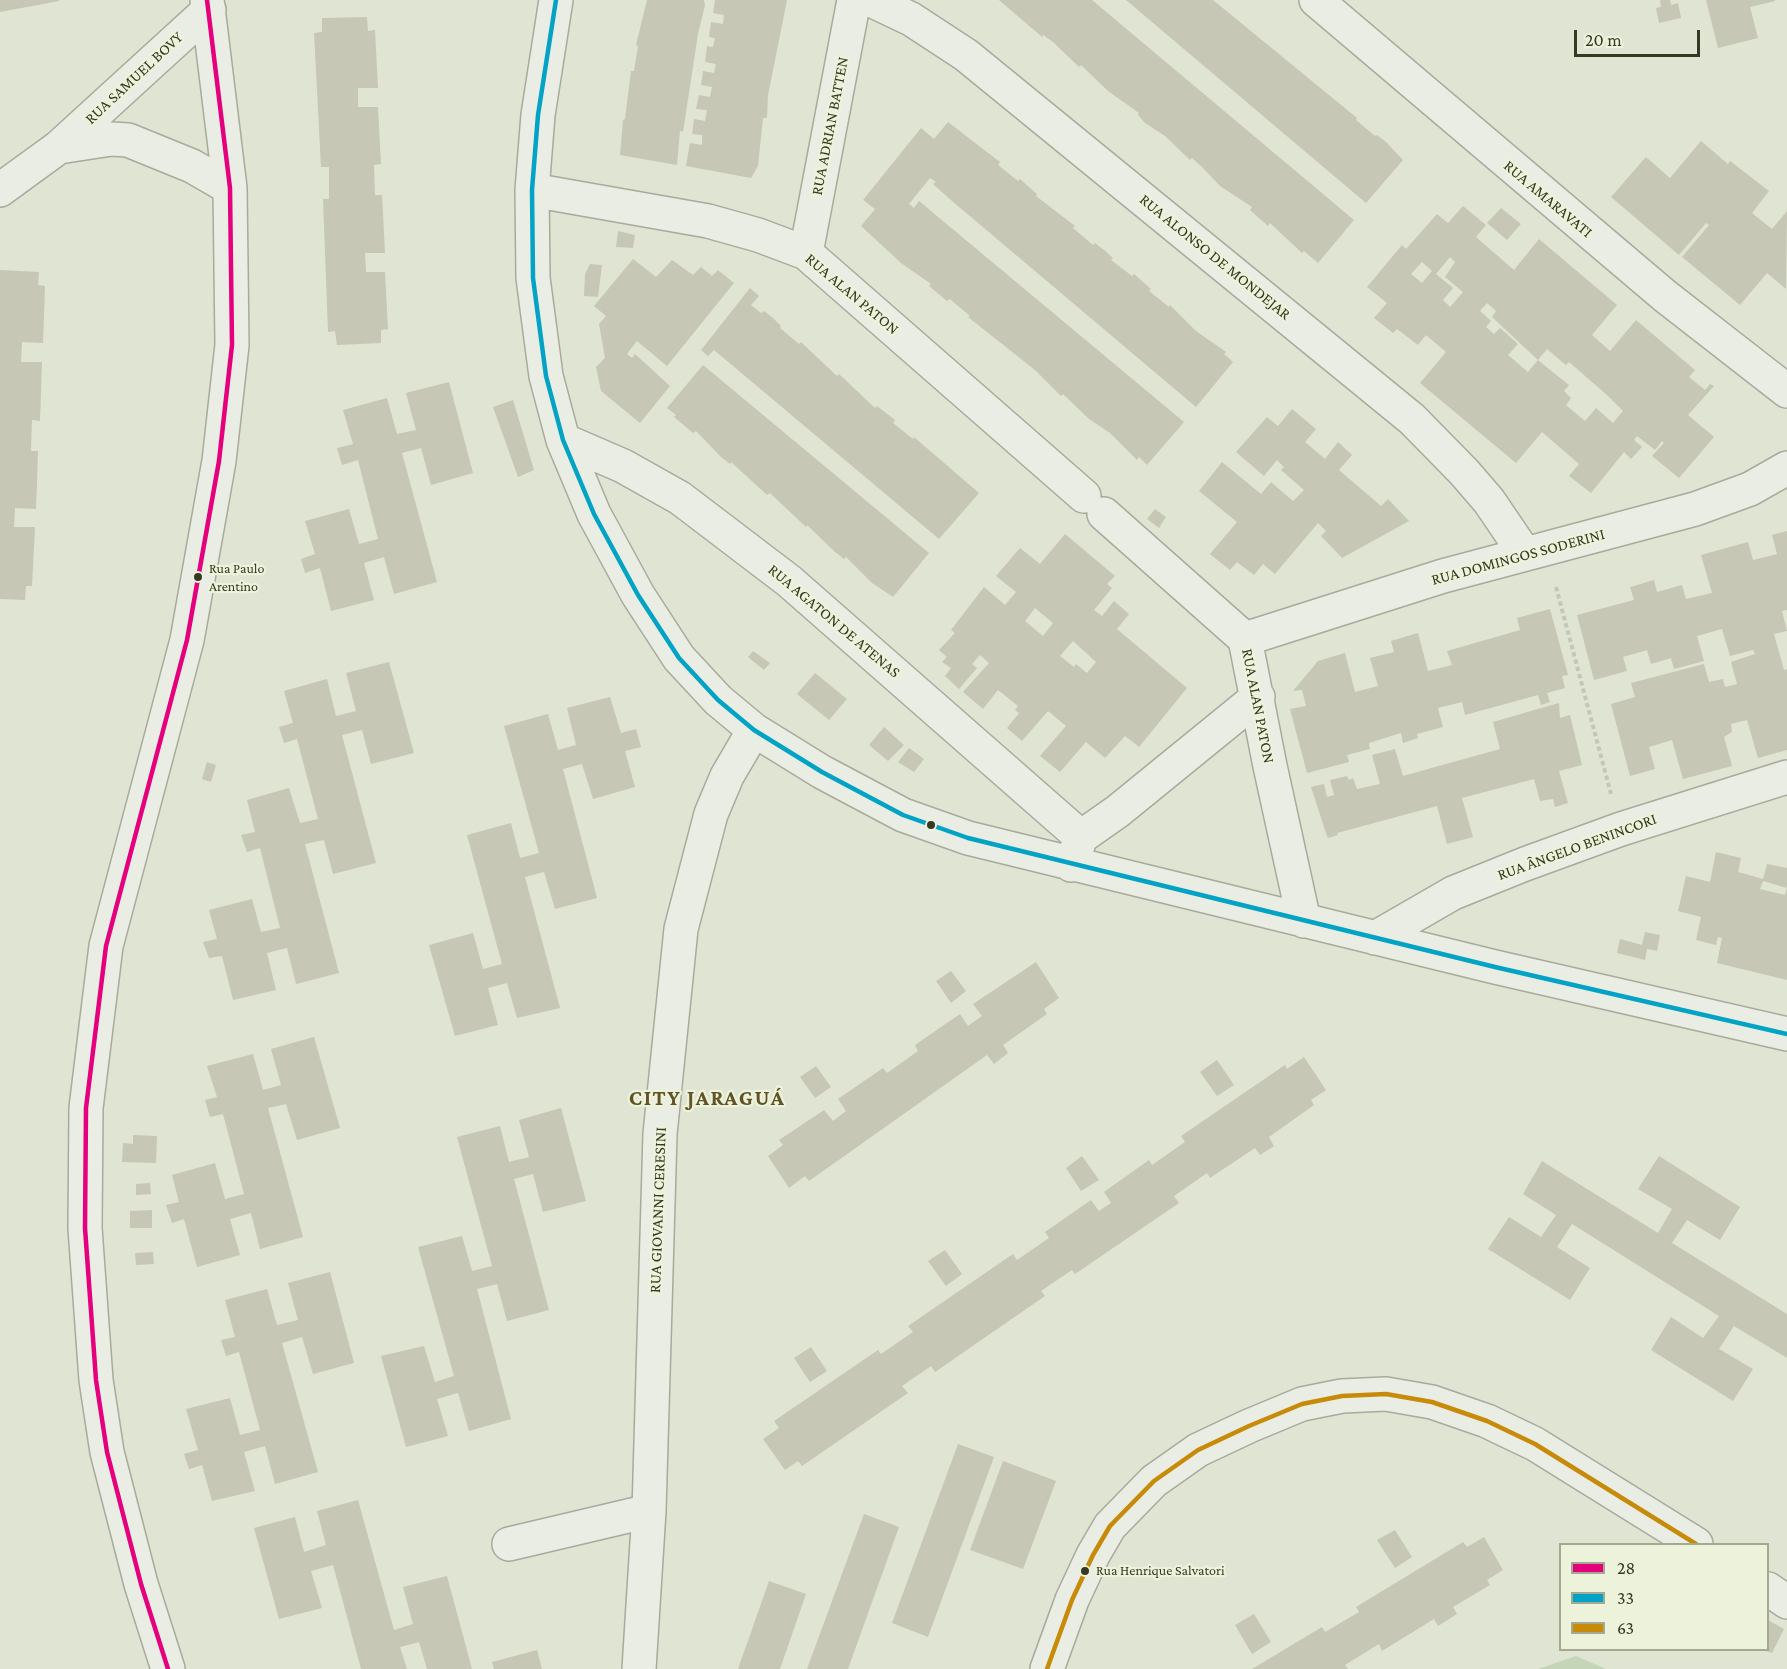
<!DOCTYPE html>
<meta charset="utf-8">
<style>
body{margin:0}
#map{position:relative;width:1787px;height:1669px;overflow:hidden;background:#e0e4d3;font-family:"Crimson Pro",serif}
canvas{display:block}
.legend{position:absolute;left:1559px;top:1543px;width:210px;height:108px;box-sizing:border-box;background:#edf3db;border:2px solid #a5a991;margin:0;padding:8px 10px;list-style:none;font-size:18px;color:#383923}
.legend li{display:flex;align-items:center;gap:12px;height:30px}
.legend b{width:30px;border:2px solid #a5a991}
.scale{position:absolute;left:1574px;top:30px;width:126px;height:27px;box-sizing:border-box;border:3px solid #383923;border-top:0;padding-left:8px;font-size:18px;line-height:21px;white-space:nowrap;color:#383923;-webkit-text-stroke:4px #edf3db;paint-order:stroke}
</style>
<div id="map">
<canvas width="1787" height="1669"></canvas>
<ul class="legend">
<li><b style="height:8px;background:#e5007d"></b>28</li>
<li><b style="height:8px;background:#03a3c5"></b>33</li>
<li><b style="height:8px;background:#c78b09"></b>63</li>
</ul>
<div class="scale">20 m</div>
</div>
<script>
const g = document.querySelector('canvas').getContext('2d');
g.lineJoin = 'round';
function fill(path, color) { g.fillStyle = color; g.fill(path, 'evenodd'); }
const poly = rows => new Path2D(rows.map(r => 'M' + r).join(''));
function stroke(path, color, width, dash) { g.strokeStyle = color; g.lineWidth = width; g.lineCap = dash ? 'butt' : 'round'; g.setLineDash(dash || []); g.stroke(path); }
function drawText(font, color, halo, rows, align = 'center') {
  g.font = font + ' "Crimson Pro",serif'; g.lineWidth = 4.5; g.setLineDash([]); g.textBaseline = 'middle'; g.strokeStyle = halo; g.fillStyle = color; for (const [text, x, y, turn = 0] of rows) {
    g.save(); g.translate(x, y); g.rotate((+turn || 0) * Math.PI / 180); g.textAlign = isNaN(turn) ? turn : align; if (halo) g.strokeText(text, 0, 0); g.fillText(text, 0, 0); g.restore();
  }
}
const green = poly([
 [1576,1656,1606,1669,1538,1669]
]);
const building = poly([
 [0,0,59,0,59,1,0,12],
 [647,0,704,0,705,5,698,34,683,132,680,131,677,165,620,155,623,120,625,119,631,71,634,71,638,46,636,45],
 [715,0,787,0,768,95,767,118,763,118,758,166,751,178,686,166,690,143,702,145,702,135,692,134,694,119,705,121,707,110,696,109,699,95,710,97,712,87,701,85,703,71,714,73,716,64,705,62,707,46,713,47,715,38,709,37,711,22,723,24,724,15,713,13],
 [999,0,1092,0,1354,220,1318,263,1304,251,1302,253,1270,223,1268,226,1250,210,1252,207,1220,186,1203,168,1192,158,1190,160,1165,136,1145,123,1138,115,1139,113,1108,91,1081,65,1079,67,1053,42,1043,35,1042,37],
 [1126,0,1213,0,1357,118,1356,120,1375,136,1377,135,1386,142,1403,160,1366,203],
 [1660,0,1670,0,1671,5,1678,3,1681,18,1659,23,1656,8,1661,7],
 [1706,0,1775,0,1775,1,1750,7,1758,38,1718,48],
 [367,17,368,31,375,30,378,88,358,88,358,107,378,107,381,164,374,165,375,195,382,195,385,253,365,253,366,272,385,272,388,329,381,330,381,343,337,345,335,331,328,332,323,199,329,199,329,167,321,167,314,33,322,32,322,18],
 [948,122,1000,162,998,165,1018,181,1020,179,1037,194,1036,196,1075,226,1073,228,1093,245,1095,243,1104,250,1113,258,1111,260,1132,276,1134,274,1151,289,1149,291,1169,307,1170,305,1196,331,1226,352,1224,354,1233,362,1196,407,952,201,933,184,936,182,930,178,909,204,914,208,919,201,1184,422,1147,465,1139,457,1137,460,1110,433,1089,419,1063,394,1061,396,1035,370,968,317,970,316,950,299,947,301,929,286,931,284,901,263,861,226,875,209,863,200,921,128,934,139],
 [1701,141,1728,164,1730,161,1769,191,1752,213,1772,229,1787,211,1786,289,1767,273,1740,305,1682,257,1709,225,1706,223,1679,255,1611,197,1646,157,1670,178],
 [1463,206,1486,225,1476,237,1514,270,1539,239,1617,305,1592,335,1610,351,1636,320,1695,370,1689,377,1705,390,1710,384,1714,386,1688,415,1714,437,1679,478,1652,456,1664,443,1662,441,1655,450,1637,436,1634,440,1642,447,1631,459,1624,452,1591,493,1569,476,1579,464,1542,432,1516,463,1420,383,1446,352,1426,335,1418,345,1397,329,1393,333,1374,318,1387,303,1367,287,1402,245,1406,249,1437,214,1448,223],
 [1450,257,1455,262,1445,277,1463,292,1450,307,1443,300,1453,288,1436,274],
 [1422,262,1432,271,1422,283,1411,274],
 [1487,303,1496,311,1492,317,1538,360,1547,349,1566,365,1569,362,1607,395,1623,411,1613,423,1596,408,1585,421,1566,405,1571,398,1564,391,1569,385,1549,369,1538,360,1528,372,1508,355,1518,344,1500,328,1494,334,1486,327,1491,321,1480,311],
 [1501,208,1521,224,1507,240,1487,223],
 [618,231,635,235,633,248,616,247],
 [633,259,656,277,672,260,693,275,701,267,712,276,718,270,734,283,667,366,637,341,627,354,632,358,635,354,670,386,640,423,601,391,596,367,605,358,599,324,606,316,594,306],
 [590,264,602,265,598,297,584,296,585,274],
 [0,270,39,272,38,285,45,286,43,343,22,342,21,362,42,362,40,421,32,420,31,451,38,451,36,509,15,508,14,527,35,527,32,586,26,586,25,600,0,599],
 [750,288,759,296,751,305,761,313,764,311,773,318,781,326,780,328,799,344,801,342,837,376,839,374,875,408,877,406,895,420,893,423,913,439,914,437,979,493,939,539,714,350,708,356,701,350],
 [703,365,929,553,893,597,872,583,846,557,844,559,834,551,807,525,806,527,770,493,767,495,731,462,730,464,721,457,696,431,693,433,674,417,676,415,667,408],
 [449,382,473,473,431,485,421,448,402,453,437,582,394,594,384,557,364,563,374,600,331,611,320,568,305,573,301,559,315,554,305,521,349,509,359,544,378,539,358,460,342,465,337,448,353,444,343,410,387,398,397,434,416,430,406,393],
 [513,400,534,470,518,477,493,407],
 [1292,409,1316,429,1305,442,1325,459,1338,442,1352,455,1339,470,1381,506,1388,499,1409,521,1342,558,1321,536,1326,531,1318,523,1275,574,1263,564,1254,575,1237,562,1230,570,1210,554,1237,522,1199,491,1222,462,1261,494,1271,482,1293,501,1304,490,1281,470,1284,467,1277,460,1264,476,1236,452,1267,417,1278,426],
 [1155,509,1166,517,1159,528,1147,519],
 [1787,531,1787,610,1782,611,1787,631,1774,634,1784,670,1787,669,1787,750,1758,758,1747,720,1731,724,1732,732,1724,737,1732,766,1683,779,1672,740,1649,747,1655,769,1630,776,1611,704,1635,697,1631,683,1704,664,1709,682,1723,679,1725,687,1737,684,1731,662,1755,654,1753,650,1730,656,1722,629,1697,636,1704,661,1674,669,1671,658,1651,664,1647,650,1623,657,1627,671,1594,680,1577,615,1634,600,1630,587,1654,580,1657,592,1682,585,1686,599,1712,593,1701,555,1748,542,1753,560,1777,554,1772,535],
 [1065,534,1115,576,1107,584,1112,588,1094,610,1102,616,1114,601,1129,614,1117,629,1187,688,1139,747,1125,736,1105,758,1086,742,1060,772,1040,756,1066,726,1048,711,1022,741,1007,728,1019,713,1015,710,1018,706,998,690,983,709,963,692,989,663,980,655,972,664,977,668,959,689,945,676,951,668,942,662,947,657,939,650,955,633,951,630,984,587,1005,605,1016,592,996,576,1020,548,1040,564],
 [1035,608,1053,623,1043,636,1025,621],
 [1073,641,1096,662,1087,673,1076,664,1074,667,1060,656],
 [1550,609,1568,675,1562,676,1565,688,1547,693,1550,702,1541,705,1538,695,1465,715,1462,702,1438,708,1443,727,1417,734,1418,738,1403,743,1401,733,1369,743,1370,749,1347,755,1349,762,1307,773,1290,709,1306,706,1302,690,1293,691,1318,661,1345,653,1355,692,1378,686,1370,658,1394,652,1391,641,1418,633,1428,671,1452,665,1447,651,1520,630,1517,618],
 [753,651,770,663,764,670,748,657],
 [389,662,414,753,371,764,362,730,342,735,376,863,333,874,324,840,305,844,339,973,296,984,287,948,267,953,276,990,233,1000,222,956,209,958,203,942,217,939,209,910,252,899,261,932,280,928,260,848,247,852,241,835,255,832,247,800,289,788,300,823,318,819,297,739,284,743,279,727,293,723,284,691,327,679,336,716,356,711,346,673],
 [815,673,847,699,829,720,797,694],
 [610,697,621,733,636,729,641,747,625,751,635,787,593,799,582,764,563,769,597,898,555,909,544,872,525,877,560,1008,517,1018,507,983,488,988,498,1025,455,1036,429,945,473,933,483,969,502,964,467,835,511,823,520,858,539,853,504,726,548,714,558,750,576,745,567,708],
 [1559,703,1560,718,1570,715,1582,765,1559,771,1568,803,1555,807,1553,799,1540,801,1534,779,1462,798,1473,837,1447,844,1437,806,1337,833,1338,835,1328,838,1327,836,1311,787,1324,784,1327,797,1334,795,1330,780,1347,776,1349,780,1353,778,1357,789,1380,784,1372,755,1395,749,1403,776,1500,749,1493,722],
 [884,727,904,745,888,761,869,745],
 [909,748,924,759,914,772,898,762],
 [207,762,216,765,211,782,202,779],
 [1716,852,1741,858,1738,872,1763,879,1767,864,1787,868,1787,888,1763,881,1760,889,1785,895,1787,888,1787,980,1717,963,1722,938,1718,937,1716,945,1696,940,1701,917,1678,911,1686,876,1710,882],
 [1645,932,1660,935,1657,951,1647,949,1645,960,1617,953,1620,939,1642,945],
 [1036,962,1059,998,1044,1009,1047,1014,1003,1045,1008,1053,994,1064,987,1055,809,1181,805,1176,789,1188,768,1156,783,1145,779,1140,824,1110,833,1121,846,1111,838,1099,883,1068,887,1073,918,1051,915,1045,960,1014,968,1026,982,1016,973,1004],
 [951,971,966,991,951,1003,936,981],
 [314,1037,340,1128,297,1140,286,1104,268,1108,303,1237,260,1249,251,1213,230,1219,240,1255,197,1267,184,1219,172,1223,166,1205,179,1202,172,1175,215,1163,225,1199,244,1194,223,1114,210,1117,205,1100,217,1097,207,1066,253,1054,263,1090,281,1085,271,1049],
 [1304,1057,1326,1090,1311,1100,1314,1105,1269,1137,1274,1146,1260,1155,1255,1148,1210,1178,1207,1173,1174,1196,1179,1203,1075,1274,1072,1270,1041,1291,1045,1296,935,1372,931,1366,902,1386,908,1393,802,1466,798,1461,785,1470,763,1439,779,1428,774,1421,878,1350,881,1354,913,1332,908,1326,1013,1254,1017,1260,1049,1238,1045,1232,1091,1200,1099,1211,1111,1203,1104,1192,1149,1160,1152,1165,1185,1142,1181,1136,1285,1065,1287,1069],
 [1217,1060,1234,1085,1217,1096,1200,1072],
 [816,1066,831,1087,815,1098,800,1077],
 [561,1108,586,1201,543,1212,533,1174,514,1179,549,1310,507,1321,497,1284,477,1289,511,1419,469,1431,458,1393,437,1399,448,1436,406,1447,381,1356,424,1346,435,1382,454,1376,418,1247,462,1236,472,1271,492,1266,457,1137,500,1126,509,1162,529,1157,519,1120],
 [133,1135,157,1136,156,1163,122,1162,123,1143,133,1144],
 [1082,1156,1099,1180,1081,1191,1066,1168],
 [1659,1156,1740,1207,1720,1240,1687,1220,1672,1243,1787,1314,1787,1358,1734,1326,1719,1349,1753,1369,1733,1401,1651,1350,1671,1317,1703,1338,1719,1316,1572,1224,1557,1247,1590,1268,1570,1300,1488,1249,1509,1217,1541,1237,1556,1215,1523,1194,1542,1161,1658,1233,1672,1209,1638,1189],
 [150,1183,151,1194,136,1195,136,1184],
 [152,1210,152,1228,130,1228,130,1211],
 [945,1250,962,1274,946,1286,928,1261],
 [153,1252,154,1264,136,1265,135,1253],
 [330,1272,354,1363,313,1374,302,1337,282,1343,318,1472,275,1484,265,1446,244,1452,255,1491,212,1501,202,1465,189,1469,184,1454,198,1450,186,1409,230,1398,240,1435,260,1430,239,1352,226,1356,221,1340,235,1337,225,1300,267,1289,277,1325,298,1320,288,1283],
 [811,1347,827,1371,810,1382,794,1358],
 [958,1444,994,1457,928,1637,892,1623],
 [1003,1461,1056,1481,1023,1569,970,1550],
 [358,1500,394,1630,413,1624,403,1587,447,1576,472,1669,427,1669,419,1642,400,1647,407,1669,361,1669,333,1565,311,1571,322,1608,279,1619,254,1528,295,1517,304,1552,326,1545,317,1511],
 [864,1514,899,1527,848,1669,807,1669],
 [1395,1530,1412,1557,1395,1568,1377,1540],
 [1484,1537,1503,1570,1487,1580,1490,1585,1453,1607,1457,1614,1438,1626,1434,1619,1382,1651,1379,1644,1345,1665,1348,1669,1252,1669,1322,1627,1325,1632,1359,1612,1356,1607,1463,1542,1467,1547],
 [769,1581,806,1594,780,1669,738,1669],
 [1254,1614,1271,1642,1252,1654,1235,1625],
 [1768,1620,1784,1629,1772,1653,1763,1650,1768,1650],
 [537,1650,542,1669,494,1669,492,1662]
]);
const path = poly([
 [1556,587,1611,794]
]);
const minor = poly([
 [556,0,538,115,532,190,533,278,546,376,563,440,594,514,638,595,679,658,718,700,754,730,822,772,903,815,968,838,1495,967,1787,1034],
 [871,0,911,19,966,55,1412,419,1464,472,1489,501,1525,554],
 [1316,0,1665,296,1787,391],
 [59,147,111,139,128,140,192,166,230,188],
 [0,190,59,147,209,10],
 [532,190,708,221,758,235,806,253,1084,496],
 [806,253,854,0],
 [563,440,623,466,680,498,789,581,1081,837,1071,865],
 [1104,514,1245,639,1270,766,1304,921],
 [1245,639,1443,576,1695,509,1750,489,1787,468],
 [1081,837,1118,811,1258,697],
 [1375,938,1453,893,1525,864,1621,829,1787,777],
 [509,1544,649,1511],
 [1768,1589,1787,1602],
 [168,1669,141,1584,107,1452,96,1380,85,1228,86,1108,106,946,187,640,219,461,232,345,230,188,207,0],
 [639,1669,649,1511,660,1134,681,929,711,814,727,776,754,730],
 [1047,1669,1072,1600,1093,1555,1110,1526,1154,1481,1198,1450,1249,1426,1302,1404,1342,1396,1386,1394,1432,1402,1487,1421,1535,1444,1696,1544]
]);
const bus1 = poly([
 [168,1669,141,1584,107,1452,96,1380,85,1228,86,1108,106,946,187,640,219,461,232,345,230,188,207,0]
]);
const bus2 = poly([
 [556,0,538,115,532,190,533,278,546,376,563,440,594,514,638,595,679,658,718,700,754,730,822,772,903,815,968,838,1495,967,1787,1034]
]);
const bus3 = poly([
 [1047,1669,1072,1600,1093,1555,1110,1526,1154,1481,1198,1450,1249,1426,1302,1404,1342,1396,1386,1394,1432,1402,1487,1421,1535,1444,1696,1544]
]);
const markers = [
 [198,577,5,"#383923"],
 [931,825,5,"#383923"],
 [1085,1571,5,"#383923"]
];
const busNames = [
 ["Rua Paulo",209,569],
 ["Arentino",209,587],
 ["Rua Henrique Salvatori",1096,1571]
];
const streetNames = [
 ["RUA SAMUEL BOVY",134,78,-43],
 ["RUA ADRIAN BATTEN",830,126,-79],
 ["RUA AMARAVATI",1548,199,40],
 ["RUA ALONSO DE MONDEJAR",1215,257,39],
 ["RUA ALAN PATON",852,294,40],
 ["RUA DOMINGOS SODERINI",1518,557,-15],
 ["RUA AGATON DE ATENAS",834,621,40],
 ["RUA ALAN PATON",1258,706,79],
 ["RUA ÂNGELO BENINCORI",1577,847,-20],
 ["RUA GIOVANNI CERESINI",658,1210,-88]
];
const districtNames = [
 ["CITY JARAGUÁ",707,1098]
];
fill(green, '#c4d5b8');
fill(building, '#c6c7b4');
stroke(minor, '#a8aa9b', 36);
stroke(path, '#c4c6ba', 4, [4.5, 3]);
stroke(minor, '#eaede3', 33);
stroke(bus1, '#e5007d', 4.5);
stroke(bus2, '#03a3c5', 4.5);
stroke(bus3, '#c78b09', 4.5);
for (const [x, y, r, color] of markers) { const dot = new Path2D(); dot.arc(x, y, r, 0, 2 * Math.PI); g.fillStyle = color; g.fill(dot); stroke(dot, '#edf3db', 2); }
drawText('14px', '#383923', '#edf3db', busNames, 'left');
drawText('16px', '#383923', '#edf3db', streetNames);
g.letterSpacing = '1.5px';
drawText('bold 22px', '#615327', '#edf3db', districtNames);
g.letterSpacing = '0px';
</script>
